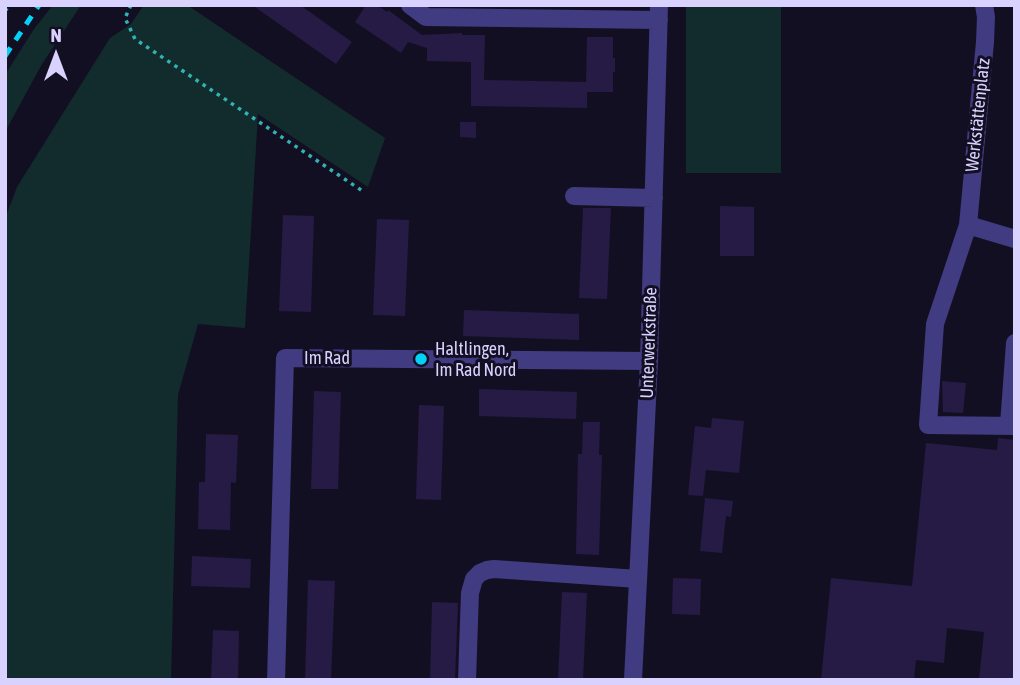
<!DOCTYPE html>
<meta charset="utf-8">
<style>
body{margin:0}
#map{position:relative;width:1020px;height:685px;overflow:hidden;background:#130f23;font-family:"Asap Condensed",sans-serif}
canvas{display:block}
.frame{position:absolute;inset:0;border:7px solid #d9d2fe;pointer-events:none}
.north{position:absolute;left:21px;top:21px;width:70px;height:70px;-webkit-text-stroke:5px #130f23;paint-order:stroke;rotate:0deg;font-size:19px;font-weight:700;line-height:28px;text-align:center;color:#d9d2fe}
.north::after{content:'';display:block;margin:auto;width:24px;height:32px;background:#d9d2fe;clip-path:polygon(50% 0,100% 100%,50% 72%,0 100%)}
</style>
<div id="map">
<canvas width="1020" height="685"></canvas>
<div class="frame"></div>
<div class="north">N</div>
</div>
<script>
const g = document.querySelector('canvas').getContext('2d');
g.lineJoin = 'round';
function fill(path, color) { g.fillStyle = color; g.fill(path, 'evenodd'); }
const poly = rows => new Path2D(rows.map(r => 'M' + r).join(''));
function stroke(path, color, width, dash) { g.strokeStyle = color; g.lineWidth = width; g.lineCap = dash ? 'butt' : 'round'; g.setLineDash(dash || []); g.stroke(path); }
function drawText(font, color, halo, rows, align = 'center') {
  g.font = font + ' "Asap Condensed",sans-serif'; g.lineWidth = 6; g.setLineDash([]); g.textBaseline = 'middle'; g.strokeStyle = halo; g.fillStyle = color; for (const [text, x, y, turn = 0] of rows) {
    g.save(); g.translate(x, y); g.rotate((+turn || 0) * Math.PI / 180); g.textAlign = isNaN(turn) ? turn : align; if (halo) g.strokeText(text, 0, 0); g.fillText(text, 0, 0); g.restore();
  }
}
const green = poly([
 [53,5,81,5,42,64,5,132,5,75,34,29],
 [144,5,187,5,385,138,368,187,258,114,245,328,198,324,178,395,171,680,5,680,5,219,17,187,110,38,131,24],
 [686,5,781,5,781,173,686,173]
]);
const building = poly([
 [252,5,300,5,352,42,336,64],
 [366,5,377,5,387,12,388,10,422,35,462,33,462,35,485,35,484,80,586,82,587,37,613,37,613,58,615,58,615,72,613,72,613,92,587,92,587,108,471,106,471,62,427,61,427,48,408,42,401,53,355,22],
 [460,122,476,122,476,138,460,137],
 [720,206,754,207,754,256,720,256],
 [583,208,611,208,607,299,579,298],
 [283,215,314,216,311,312,279,311],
 [377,219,409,220,405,316,373,315],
 [464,310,579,314,579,340,463,336],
 [942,381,966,383,963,413,943,412],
 [479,389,577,392,576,419,479,416],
 [314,391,341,392,338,489,311,489],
 [419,405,444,406,441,500,416,499],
 [712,418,744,421,739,473,706,470,703,496,688,495,695,426,711,428],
 [583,422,600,422,599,455,602,455,599,555,576,554,578,454,582,454],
 [206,434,238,435,236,483,231,482,230,530,198,529,199,482,205,482],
 [998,438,1015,440,1015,680,979,680,984,632,947,628,944,663,916,660,914,680,821,680,831,578,912,586,926,443,997,450],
 [705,498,733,501,731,517,726,516,722,553,700,551],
 [192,556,251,559,250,588,191,586],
 [673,578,701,579,700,615,672,614],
 [308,580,335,581,331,680,305,680],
 [562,592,587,593,583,680,558,680],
 [432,602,458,603,455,680,430,680],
 [213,630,239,631,238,680,211,680]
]);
const path = poly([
 [131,5,125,18,135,39,364,192],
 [5,11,10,5]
]);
const minor = poly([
 [410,5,426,17,659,20],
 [984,5,986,17,985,42,968,225,935,324,928,425,1015,426],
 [574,196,654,198],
 [968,225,1015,239],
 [1009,425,1015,343],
 [276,680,285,358,649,361],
 [467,680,470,593,474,579,480,573,487,570,494,569,638,579],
 [633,680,649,361,659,5]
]);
const rail = poly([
 [5,56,39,5]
]);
const markers = [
 [421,359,7,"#05d1f6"]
];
const streetNames = [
 ["Werkstättenplatz",978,115,-84],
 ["Unterwerkstraße",649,343,-88],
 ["Im Rad",327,358]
];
const poiNames = [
 ["Haltlingen,",435,349],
 ["Im Rad Nord",435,370]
];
fill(green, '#122c2d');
fill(building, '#261b44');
stroke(path, '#31b3b2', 3.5, [3.5, 5]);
stroke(minor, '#413b81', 18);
stroke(rail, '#05d1f6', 5, [10, 9]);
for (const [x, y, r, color] of markers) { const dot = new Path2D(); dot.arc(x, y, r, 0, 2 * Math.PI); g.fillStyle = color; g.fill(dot); stroke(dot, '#130f23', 2.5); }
drawText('18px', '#d9d2fe', '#130f23', streetNames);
drawText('18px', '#d9d2fe', '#130f23', poiNames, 'left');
</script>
